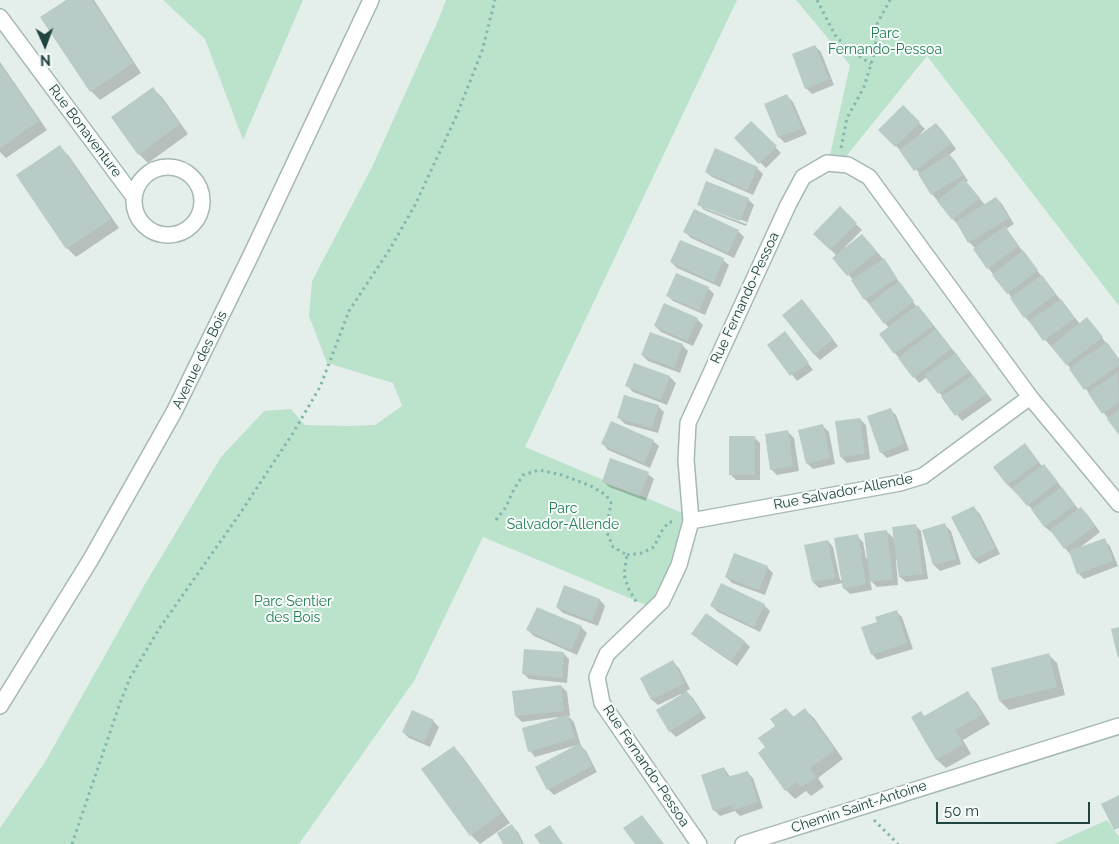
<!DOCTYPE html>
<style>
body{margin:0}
#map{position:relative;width:1119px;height:844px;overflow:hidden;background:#e4efec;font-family:Raleway,sans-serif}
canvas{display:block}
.north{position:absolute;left:20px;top:20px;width:50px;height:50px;-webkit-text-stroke:4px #f6fbf9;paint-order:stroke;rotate:178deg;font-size:14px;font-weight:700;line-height:20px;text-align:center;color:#214440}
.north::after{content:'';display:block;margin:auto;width:18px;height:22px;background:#214440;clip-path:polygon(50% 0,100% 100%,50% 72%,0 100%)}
.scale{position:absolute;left:936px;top:802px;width:154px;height:22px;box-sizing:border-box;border:2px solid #214440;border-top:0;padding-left:6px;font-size:15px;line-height:18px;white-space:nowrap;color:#214440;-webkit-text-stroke:4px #f6fbf9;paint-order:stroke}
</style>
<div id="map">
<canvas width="1119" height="844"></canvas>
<div class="north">N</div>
<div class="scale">50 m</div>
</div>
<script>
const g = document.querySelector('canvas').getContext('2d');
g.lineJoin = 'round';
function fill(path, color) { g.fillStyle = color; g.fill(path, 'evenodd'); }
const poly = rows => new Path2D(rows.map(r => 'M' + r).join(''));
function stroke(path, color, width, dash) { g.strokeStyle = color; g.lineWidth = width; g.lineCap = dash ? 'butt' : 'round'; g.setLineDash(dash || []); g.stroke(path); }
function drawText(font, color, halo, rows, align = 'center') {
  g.font = font + ' Raleway,sans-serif'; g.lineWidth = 4; g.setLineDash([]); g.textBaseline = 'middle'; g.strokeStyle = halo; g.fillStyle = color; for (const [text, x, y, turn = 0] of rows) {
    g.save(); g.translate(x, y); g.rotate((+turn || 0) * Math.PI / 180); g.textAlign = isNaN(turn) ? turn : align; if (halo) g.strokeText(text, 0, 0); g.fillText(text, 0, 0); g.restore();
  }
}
const green = poly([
 [163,0,303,0,243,140,205,39],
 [446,0,737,0,525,447,687,515,676,562,653,608,483,537,414,681,299,844,0,844,0,828,45,762,145,584,221,457,264,411,291,409,305,425,349,426,375,425,402,406,393,383,327,363,309,316,312,281,372,167,437,23],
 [796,0,1119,0,1119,306,927,56,844,159,830,155,850,65],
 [1107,820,1119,837,1119,844,1054,844]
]);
const shadow = poly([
 [68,0,94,0,141,73,100,100,91,91],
 [815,46,821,52,834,85,812,94,806,88],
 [0,62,47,130,6,158,0,152],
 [153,89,162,97,188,134,148,163,139,154],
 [787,96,793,102,807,134,785,143,779,137],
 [903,107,925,129,919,135,920,136,936,124,942,130,956,149,949,155,955,161,968,181,966,182,985,205,996,198,1002,204,1014,224,1006,229,1042,277,1080,324,1087,319,1119,359,1119,433,1071,369,1025,317,1012,298,974,250,976,249,969,242,958,225,932,194,920,174,901,151,880,130],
 [751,122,781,153,766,168,735,138],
 [60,147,69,156,119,228,76,257,67,248,18,175],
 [757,168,763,174,753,195,712,177,706,172],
 [748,199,754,205,746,226,704,210,699,204],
 [704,206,747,222,746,224,704,208],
 [840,208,862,230,845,247,846,248,868,241,889,266,902,287,917,307,924,313,992,400,962,421,927,377,919,383,895,353,889,328,865,299,853,280,834,258,837,256,815,234],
 [738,231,744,237,734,258,691,238,685,232],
 [723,260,729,265,720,287,677,268,671,262],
 [676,275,708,288,714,294,705,315,673,301,667,295],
 [808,307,838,346,820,360,814,354],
 [697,319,703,325,693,346,661,332,655,326],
 [785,333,813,370,797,381,769,345],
 [682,345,688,351,680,373,648,361,642,355],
 [635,364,670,377,676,383,667,405,633,392,627,386],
 [658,406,664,412,658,433,625,424,619,418],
 [890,410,896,415,909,450,887,458,881,452],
 [860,419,866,425,870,459,847,463,841,457],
 [823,426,829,432,835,464,813,469,807,463],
 [788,432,794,438,799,471,777,475,771,469],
 [754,437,760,443,760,480,736,480,730,474],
 [653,441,659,446,650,468,608,450,603,444],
 [1030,451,1042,466,1049,471,1079,510,1081,508,1087,514,1100,532,1078,549,1104,540,1110,546,1118,566,1084,579,1078,573,1070,554,1052,532,1051,532,1045,527,1034,511,1008,485,995,467],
 [648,474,654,479,646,501,609,487,603,481],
 [974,508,980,514,1000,554,979,564,974,559],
 [915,525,921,531,928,579,906,582,900,577,898,560,896,560,898,585,877,587,870,580,872,590,850,594,844,588,843,583,819,588,813,582,828,541,833,547,840,580,842,580,857,536,863,542,866,558,868,558,887,532,895,539],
 [945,525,951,531,961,564,940,571,934,565],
 [767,567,773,573,765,595,732,583,726,577],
 [565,587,600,600,605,606,598,626,563,613,557,607],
 [764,605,770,611,760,632,718,612,712,606],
 [896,611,902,617,913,649,877,660,872,654],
 [581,627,587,633,577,655,534,636,528,630],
 [693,634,744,641,750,647,737,666,699,640],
 [563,653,569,659,567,683,529,679,523,673],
 [1048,654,1057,663,1065,695,1009,710,1000,701],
 [673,662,679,668,690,689,686,691,693,698,706,718,676,737,670,731,682,695,681,694,658,705,652,700,641,678],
 [561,686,567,692,570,716,568,716,574,722,581,746,586,751,597,772,554,795,548,789,577,745,535,757,530,751,558,717,522,722,516,716],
 [967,693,976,702,990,724,963,740,971,754,946,768,937,760,912,718,921,713,925,717],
 [786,709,794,717,805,710,814,718,843,759,818,778,824,787,811,796,806,791,795,799,786,790,767,748,776,726],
 [433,721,439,727,430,747,409,738,403,732],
 [453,747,462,756,510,823,497,832,498,833,512,826,518,832,524,844,504,844,497,832,480,844,471,835],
 [724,768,731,778,747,772,753,778,763,808,740,816,735,811,720,816,714,810]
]);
const building = poly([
 [66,0,92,0,133,63,90,92,40,17],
 [815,45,829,79,805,89,792,54],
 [0,64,39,121,0,148],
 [153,87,180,124,138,155,111,117],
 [787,94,802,128,778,138,764,104],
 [903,105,920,122,895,147,878,130],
 [751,121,777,146,759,164,734,138],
 [936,123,952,143,914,171,899,150],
 [60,145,111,219,66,249,16,175],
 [715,148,758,167,747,190,705,172],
 [950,154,963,175,931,195,918,174],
 [964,179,980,198,952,220,937,201],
 [706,181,749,198,740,221,697,205],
 [996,197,1009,218,968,243,956,222],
 [840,206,857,223,830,250,813,234],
 [694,209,739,230,728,253,683,232],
 [1005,226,1019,246,987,269,973,249],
 [862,234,877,252,847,276,832,258],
 [680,240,724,258,714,282,670,262],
 [1023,250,1038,270,1007,294,992,275],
 [884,258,897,278,864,300,851,280],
 [676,273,709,287,699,310,666,296],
 [1042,275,1056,294,1024,318,1010,298],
 [899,281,914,301,884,324,869,304],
 [802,299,833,339,814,355,782,315],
 [1061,299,1075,318,1043,341,1029,321],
 [664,303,698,318,687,341,654,326],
 [918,305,933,326,894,354,879,334],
 [1087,317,1103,337,1066,365,1051,346],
 [936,329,951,349,913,378,898,358],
 [785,331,809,363,790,376,767,345],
 [650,332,683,344,674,368,641,355],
 [1107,342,1119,359,1119,365,1084,390,1069,369],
 [956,353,969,372,938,394,924,375],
 [634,363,670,376,661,400,625,386],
 [1118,372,1119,402,1102,414,1088,393],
 [973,375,987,394,955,416,941,397],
 [624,395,659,405,652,428,617,418],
 [891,408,904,444,880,453,867,416],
 [1119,409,1119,435,1107,419],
 [860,418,865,454,840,457,835,421],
 [611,421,654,440,644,463,601,444],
 [823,424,830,458,806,464,798,430],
 [788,430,793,466,770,470,765,434],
 [729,436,755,436,755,475,729,475],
 [1025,443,1039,462,1007,485,993,467],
 [610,458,649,472,640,496,602,482],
 [1044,464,1058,482,1027,506,1012,488],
 [1062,487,1075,505,1044,527,1031,509],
 [974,506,995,548,973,559,951,517],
 [1081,507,1095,526,1064,549,1050,530],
 [945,523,956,559,933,565,922,530],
 [916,524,923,574,899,577,892,527],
 [887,530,893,579,870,582,864,533],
 [858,534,866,584,843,589,834,538],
 [1105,538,1113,561,1077,574,1069,551],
 [828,540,835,578,812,582,804,545],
 [734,553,768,566,759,590,725,577],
 [721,583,765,604,754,627,710,606],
 [564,585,600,599,592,621,556,607],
 [537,607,582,626,571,650,526,630],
 [897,610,907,643,871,655,861,627,877,622,875,617],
 [706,613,745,641,731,661,691,634],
 [1119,627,1119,658,1118,658,1111,629],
 [524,649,564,652,562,678,522,674],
 [1049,653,1057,687,999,701,991,668],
 [673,660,685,683,651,700,640,678],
 [561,685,564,711,515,716,512,691],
 [687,691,701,712,669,732,656,710],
 [968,691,982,715,955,730,963,744,936,760,911,717,921,711,924,716],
 [786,708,793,717,805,708,835,750,810,768,816,777,801,787,797,782,785,791,758,753,765,747,758,738,775,726,770,719],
 [412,710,434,720,424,742,402,732],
 [568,715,575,738,528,752,522,728],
 [580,743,592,766,547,790,535,767],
 [454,746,502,813,470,836,421,769],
 [724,767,727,777,748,771,758,802,733,810,731,805,713,811,701,775],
 [1119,795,1119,828,1114,830,1101,804],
 [642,815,664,844,635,844,623,828],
 [512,824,523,844,503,844,497,833],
 [550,825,563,844,540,844,534,835]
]);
const path = poly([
 [817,0,835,35,847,48,871,64],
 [841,148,847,118,864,87,871,64,875,50,877,24,890,0],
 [496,520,506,507,514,489,523,475,539,470,562,475,591,486,606,495,611,503,606,530,613,547,627,555,624,574,628,588,637,603],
 [627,555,642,553,654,547,661,532,669,522,673,522],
 [874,820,898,844],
 [72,844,120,703,130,678,159,629,239,515,293,433,320,387,349,311,390,249,415,205,456,117,482,51,495,0]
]);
const minor = poly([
 [0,17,134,197],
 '134 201a34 34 0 1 1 68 0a34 34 0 1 1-68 0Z',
 [691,521,900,483,923,476,1030,397],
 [0,706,91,559,174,412,251,255,371,0],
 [699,844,602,703,597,677,607,654,662,601,679,565,691,521,686,460,688,423,788,205,803,177,827,163,848,165,869,177,1030,397,1119,504],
 [743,844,1119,726]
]);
const parkNames = [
 ["Parc",885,34],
 ["Fernando-Pessoa",885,50],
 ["Parc",563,509],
 ["Salvador-Allende",563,525],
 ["Parc Sentier",293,602],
 ["des Bois",293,618]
];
const streetNames = [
 ["Rue Bonaventure",85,131,53],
 ["Rue Fernando-Pessoa",745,298,-65],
 ["Avenue des Bois",200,360,-64],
 ["Rue Salvador-Allende",843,492,-11],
 ["Rue Fernando-Pessoa",646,766,56],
 ["Chemin Saint-Antoine",859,807,-18]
];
fill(green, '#bbe3cc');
fill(shadow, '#0003');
fill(building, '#b9cbc6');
stroke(minor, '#a6b8b5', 18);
stroke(path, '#81b7ae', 3, [2.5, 4]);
stroke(minor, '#fff', 15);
drawText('14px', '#258057', '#f6fbf9', parkNames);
drawText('14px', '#214440', '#f6fbf9', streetNames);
</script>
